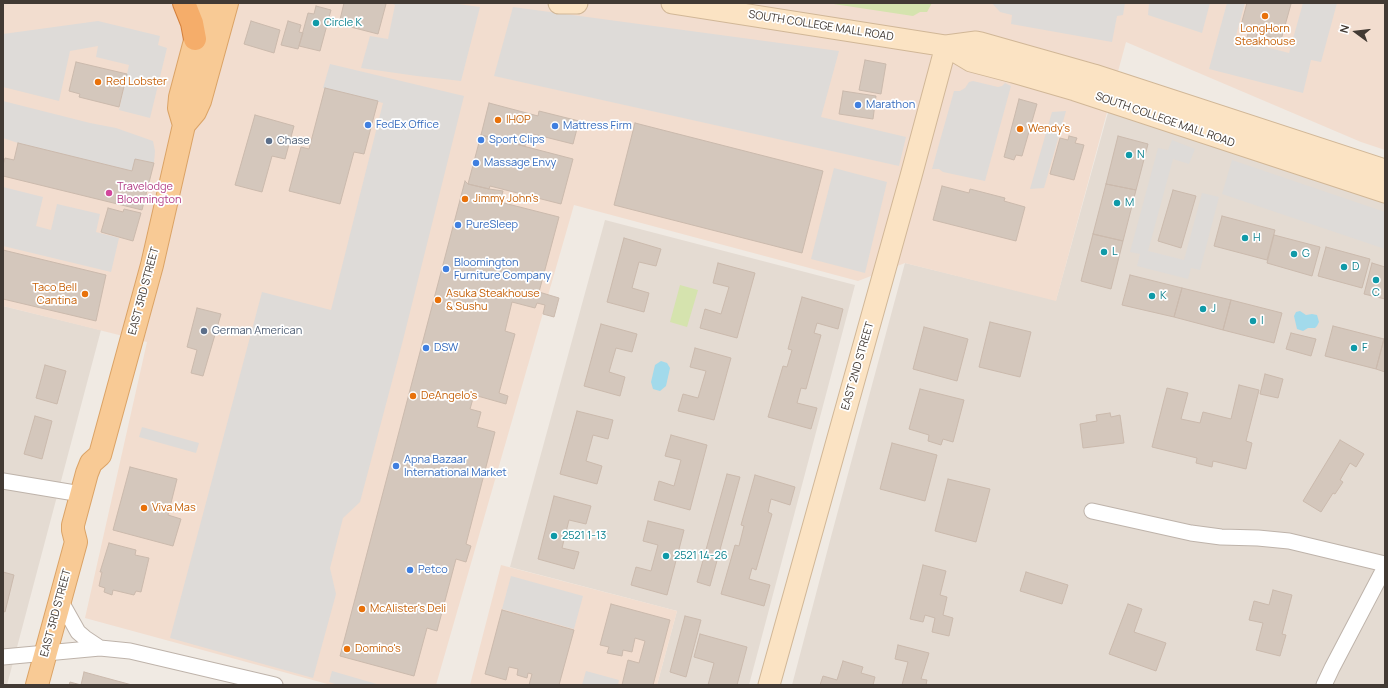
<!DOCTYPE html>
<style>
body{margin:0}
#map{position:relative;width:1388px;height:688px;overflow:hidden;background:#f0eae3;font-family:Manrope,sans-serif}
canvas{display:block}
.frame{position:absolute;inset:0;border:4px solid #423a34;pointer-events:none}
.north{position:absolute;left:1336px;top:12px;width:40px;height:40px;-webkit-text-stroke:3px #fff;paint-order:stroke;rotate:285deg;font-size:11px;font-weight:700;line-height:16px;text-align:center;color:#423a34}
.north::after{content:'';display:block;margin:auto;width:14px;height:18px;background:#423a34;clip-path:polygon(50% 0,100% 100%,50% 72%,0 100%)}
</style>
<div id="map">
<canvas width="1388" height="688"></canvas>
<div class="frame"></div>
<div class="north">N</div>
</div>
<script>
const g = document.querySelector('canvas').getContext('2d');
g.lineJoin = 'round';
function fill(path, color) { g.fillStyle = color; g.fill(path, 'evenodd'); }
const poly = rows => new Path2D(rows.map(r => 'M' + r).join(''));
function stroke(path, color, width, dash) { g.strokeStyle = color; g.lineWidth = width; g.lineCap = dash ? 'butt' : 'round'; g.setLineDash(dash || []); g.stroke(path); }
function drawText(font, color, halo, rows, align = 'center') {
  g.font = font + ' Manrope,sans-serif'; g.lineWidth = 3.5; g.setLineDash([]); g.textBaseline = 'middle'; g.strokeStyle = halo; g.fillStyle = color; for (const [text, x, y, turn = 0] of rows) {
    g.save(); g.translate(x, y); g.rotate((+turn || 0) * Math.PI / 180); g.textAlign = isNaN(turn) ? turn : align; if (halo) g.strokeText(text, 0, 0); g.fillText(text, 0, 0); g.restore();
  }
}
const residential = poly([
 [1109,109,1385,203,1385,685,792,685,832,533,905,263,1056,300],
 [605,220,855,285,749,685,657,685,677,611,510,567],
 [3,306,101,330,7,685,3,685]
]);
const commercial = poly([
 [3,3,1385,3,1385,150,1361,142,1126,42,1056,301,905,263,858,281,574,205,436,685,331,685,85,618,147,342,3,306],
 [501,565,677,611,657,685,470,685]
]);
const green = poly([
 [827,3,932,3,927,12,920,12,913,16],
 [680,285,698,290,687,327,670,322]
]);
const parking = poly([
 [391,3,451,3,480,7,461,81,417,76,361,68,370,36,388,39,395,5],
 [992,3,1125,3,1123,15,1117,16,1112,42,1011,24,1012,15,1000,12],
 [1149,3,1210,3,1202,33,1148,15],
 [1227,3,1245,3,1235,39,1289,53,1303,3,1337,3,1321,62,1311,60,1303,93,1209,69],
 [513,7,839,51,821,117,906,137,899,166,494,76],
 [98,21,160,36,158,45,167,48,150,118,119,110,129,65,96,57,98,46,70,51,59,101,3,87,3,34],
 [330,64,464,96,403,340,360,502,343,518,330,568,336,594,313,678,170,638,262,292,331,310,383,103,323,88],
 [973,81,998,87,1002,86,1005,83,1011,86,985,181,943,172,939,169,932,169,954,91,960,91,965,88,969,82],
 [3,101,90,123,116,128,153,141,155,151,154,163,136,159,132,171,18,143,3,138],
 [1066,111,1044,188,1030,189,1052,112],
 [1172,140,1195,149,1189,164,1173,159,1148,251,1184,260,1202,193,1219,197,1200,270,1191,268,1188,279,1137,266,1140,254,1130,252,1158,148,1168,150],
 [1232,160,1385,212,1385,249,1222,194],
 [834,168,887,182,865,273,811,259],
 [3,187,43,197,36,226,51,230,57,204,100,214,96,232,119,238,111,272,3,246],
 [142,427,199,443,196,453,139,437],
 [511,576,583,596,574,629,502,609],
 [332,671,380,685,338,685,329,682],
 [586,671,619,680,618,685,582,685]
]);
const water = poly([
 [1300,311,1306,315,1312,314,1317,315,1319,322,1317,326,1315,328,1308,328,1303,331,1297,329,1294,316,1296,312],
 [661,361,667,363,670,368,666,386,660,391,653,389,651,382,655,365]
]);
const building = poly([
 [344,3,381,3,386,4,378,34,339,24,344,3],
 [1247,3,1287,3,1291,4,1281,40,1257,33,1255,42,1246,40,1249,31,1240,29,1247,3],
 [316,6,331,10,320,51,299,46,308,13,314,14,316,6],
 [251,21,280,30,274,53,244,44,251,21],
 [288,21,301,25,299,32,303,33,298,49,281,45,288,21],
 [865,60,886,64,881,94,859,90,865,60],
 [76,62,127,74,119,107,79,97,80,94,69,91,76,62],
 [325,88,378,101,364,154,354,152,340,204,289,191,301,147,309,149,325,88],
 [843,91,876,96,873,119,839,114,843,91],
 [1019,99,1037,104,1022,156,1016,155,1014,160,1004,157,1019,99],
 [489,103,538,116,539,111,579,121,573,144,529,133,525,146,481,135,489,103],
 [255,115,294,126,285,159,272,156,262,192,235,185,255,115],
 [635,123,823,171,802,253,614,205,635,123],
 [481,135,573,159,561,204,490,186,489,189,468,184,481,135],
 [1069,136,1077,138,1075,143,1084,145,1074,180,1050,174,1060,138,1068,140,1069,136],
 [1118,136,1148,144,1136,190,1106,184,1118,136],
 [18,143,132,171,135,159,154,163,142,210,3,176,3,165,5,158,14,160,18,143],
 [465,181,468,184,489,189,503,191,500,202,559,217,539,292,559,298,554,317,543,314,545,305,537,303,535,308,512,302,505,331,515,334,499,393,508,396,506,404,474,395,470,409,481,412,477,427,495,432,466,544,471,546,466,562,456,559,437,631,427,628,414,676,340,656,465,181],
 [1106,184,1136,190,1123,241,1093,234,1106,184],
 [942,186,969,193,970,189,1005,198,1004,201,1025,207,1016,241,933,220,942,186],
 [1173,190,1196,196,1181,248,1158,241,1173,190],
 [108,208,123,212,124,209,141,213,133,241,101,232,108,208],
 [1222,216,1275,230,1267,260,1214,246,1222,216],
 [1093,234,1123,241,1111,289,1081,281,1093,234],
 [1274,235,1320,247,1312,276,1267,263,1274,235],
 [624,238,661,249,656,266,639,262,632,288,649,293,644,312,607,302,624,238],
 [1326,247,1370,259,1362,288,1318,276,1326,247],
 [3,250,106,275,96,321,3,299,3,250],
 [718,263,755,273,737,338,700,328,705,309,721,314,729,287,713,283,718,263],
 [1372,263,1385,267,1385,299,1364,294,1372,263],
 [1130,275,1182,288,1174,317,1122,305,1130,275],
 [1182,288,1231,300,1223,330,1174,317,1182,288],
 [802,297,843,309,838,329,817,323,814,333,821,335,806,389,801,388,797,403,817,408,811,429,768,417,783,366,787,367,792,350,788,349,802,297],
 [1231,300,1282,313,1274,343,1223,330,1231,300],
 [197,308,221,314,203,376,191,373,197,350,187,347,197,308],
 [990,322,1031,332,1020,377,979,367,990,322],
 [601,324,637,334,632,352,616,348,609,372,625,377,620,396,584,386,601,324],
 [1333,326,1384,339,1376,369,1325,356,1333,326],
 [924,327,968,339,957,381,913,369,924,327],
 [1291,333,1316,339,1311,356,1286,349,1291,333],
 [1384,339,1385,340,1385,372,1376,369,1384,339],
 [695,348,731,358,714,420,678,411,683,394,698,398,706,371,690,367,695,348],
 [45,365,66,371,57,404,36,398,45,365],
 [1265,374,1283,379,1278,398,1260,394,1265,374],
 [1239,385,1259,390,1246,441,1252,443,1246,469,1213,461,1212,467,1196,463,1197,458,1152,447,1167,388,1188,393,1181,419,1200,423,1203,412,1231,419,1239,385],
 [920,389,964,400,953,442,943,439,941,445,928,441,929,435,909,429,920,389],
 [577,411,613,420,608,439,593,435,586,461,602,466,597,484,560,474,577,411],
 [1110,413,1111,417,1120,415,1124,443,1083,448,1080,424,1097,421,1096,415,1110,413],
 [35,416,52,421,42,459,24,454,35,416],
 [671,435,707,445,690,510,654,500,659,481,674,486,681,460,665,456,671,435],
 [1340,440,1364,454,1356,467,1350,463,1340,480,1343,482,1335,494,1333,493,1321,512,1303,501,1340,440],
 [892,443,937,455,925,501,880,489,892,443],
 [130,467,177,479,168,515,181,519,173,546,113,530,130,467],
 [727,474,740,477,710,586,697,582,727,474],
 [755,475,795,487,790,505,771,499,768,512,772,514,756,570,752,568,749,579,770,585,764,606,721,594,735,545,739,546,744,526,741,525,755,475],
 [948,479,990,489,976,542,935,531,948,479],
 [554,496,591,506,586,524,569,520,562,548,579,552,574,569,538,559,554,496],
 [648,521,684,530,667,595,631,585,636,567,651,571,658,545,643,541,648,521],
 [109,543,136,550,135,555,149,558,141,592,136,591,134,595,113,590,112,595,104,592,105,588,99,586,102,572,100,572,109,543],
 [923,565,946,571,940,595,947,597,943,615,953,618,949,636,932,632,935,618,925,615,923,622,910,619,923,565],
 [3,572,14,575,5,612,3,611,3,572],
 [1026,572,1068,585,1062,604,1020,591,1026,572],
 [1273,590,1292,595,1282,634,1286,635,1280,656,1256,650,1263,623,1249,620,1254,601,1269,605,1273,590],
 [611,604,670,620,653,685,622,685,628,660,639,663,645,641,635,638,632,652,623,650,622,656,607,653,609,647,600,645,611,604],
 [1128,604,1142,609,1134,632,1166,643,1156,671,1109,654,1128,604],
 [502,610,574,630,559,685,529,685,532,674,528,673,527,678,517,675,518,669,509,667,506,680,485,674,502,610],
 [685,616,701,620,686,677,670,672,685,616],
 [700,634,747,647,737,685,708,685,714,663,694,657,700,634],
 [898,645,929,653,921,679,927,680,926,685,902,685,908,662,895,659,898,645],
 [843,661,863,667,861,673,875,677,873,685,820,685,823,676,837,680,843,661],
 [84,672,132,685,69,685,70,682,81,685,84,672]
]);
const street = poly([
 [3,481,81,494],
 [1092,511,1191,533,1221,537,1258,538,1289,541,1385,564],
 [60,600,78,632,85,638,100,648],
 [3,657,100,648,130,651,275,685],
 [1324,685,1332,668,1385,567]
]);
const secondary = poly([
 [559,3,577,3],
 [672,3,946,46,976,42,981,43,1094,75,1385,170],
 [946,46,971,61,1013,72,1075,90,1385,192],
 [769,685,911,176,946,46]
]);
const primary = poly([
 [184,125,195,112,200,101,227,3],
 [37,685,76,542,73,530,73,525,87,473,91,463,100,455,152,265,184,125,179,108,180,97,205,3]
]);
const highway = poly([
 [184,3,192,23,195,39]
]);
const markers = [
 [1265,16,4,"#e8710a"],
 [316,23,4,"#0f9aa8"],
 [98,82,4,"#e8710a"],
 [858,105,4,"#3f7fe0"],
 [498,120,4,"#e8710a"],
 [368,125,4,"#3f7fe0"],
 [555,126,4,"#3f7fe0"],
 [1020,129,4,"#e8710a"],
 [481,140,4,"#3f7fe0"],
 [269,141,4,"#5c6f8a"],
 [1129,155,4,"#0f9aa8"],
 [476,163,4,"#3f7fe0"],
 [109,193,4,"#d1479c"],
 [465,199,4,"#e8710a"],
 [1117,203,4,"#0f9aa8"],
 [458,225,4,"#3f7fe0"],
 [1245,238,4,"#0f9aa8"],
 [1104,252,4,"#0f9aa8"],
 [1294,254,4,"#0f9aa8"],
 [1344,267,4,"#0f9aa8"],
 [446,269,4,"#3f7fe0"],
 [1376,280,4,"#0f9aa8"],
 [85,294,4,"#e8710a"],
 [1152,296,4,"#0f9aa8"],
 [438,300,4,"#e8710a"],
 [1203,309,4,"#0f9aa8"],
 [1253,321,4,"#0f9aa8"],
 [204,331,4,"#5c6f8a"],
 [426,348,4,"#3f7fe0"],
 [1354,348,4,"#0f9aa8"],
 [413,396,4,"#e8710a"],
 [396,466,4,"#3f7fe0"],
 [144,508,4,"#e8710a"],
 [554,536,4,"#0f9aa8"],
 [666,556,4,"#0f9aa8"],
 [410,570,4,"#3f7fe0"],
 [362,609,4,"#e8710a"],
 [347,649,4,"#e8710a"]
];
const cultureNames = [
 ["Circle K",324,23],
 ["N",1137,155],
 ["M",1125,203],
 ["H",1253,238],
 ["L",1112,252],
 ["G",1302,254],
 ["D",1352,267],
 ["C",1376,293,"center"],
 ["K",1160,296],
 ["J",1211,309],
 ["I",1261,321],
 ["F",1362,348],
 ["2521 1-13",562,536],
 ["2521 14-26",674,556]
];
const streetNames = [
 ["SOUTH COLLEGE MALL ROAD",821,26,9],
 ["SOUTH COLLEGE MALL ROAD",1165,120,19],
 ["EAST 3RD STREET",144,291,-75],
 ["EAST 2ND STREET",858,366,-74],
 ["EAST 3RD STREET",56,613,-75]
];
const foodNames = [
 ["LongHorn",1265,29,"center"],
 ["Steakhouse",1265,42,"center"],
 ["Red Lobster",106,82],
 ["IHOP",506,120],
 ["Wendy's",1028,129],
 ["Jimmy John's",473,199],
 ["Taco Bell",77,288,"right"],
 ["Cantina",77,301,"right"],
 ["Asuka Steakhouse",446,294],
 ["& Sushu",446,307],
 ["DeAngelo's",421,396],
 ["Viva Mas",152,508],
 ["McAlister's Deli",370,609],
 ["Domino's",355,649]
];
const shopNames = [
 ["Marathon",866,105],
 ["FedEx Office",376,125],
 ["Mattress Firm",563,126],
 ["Sport Clips",489,140],
 ["Massage Envy",484,163],
 ["PureSleep",466,225],
 ["Bloomington",454,263],
 ["Furniture Company",454,276],
 ["DSW",434,348],
 ["Apna Bazaar",404,460],
 ["International Market",404,473],
 ["Petco",418,570]
];
const serviceNames = [
 ["Chase",277,141],
 ["German American",212,331]
];
const hotelNames = [
 ["Travelodge",117,187],
 ["Bloomington",117,200]
];
fill(residential, '#e4dbd2');
fill(commercial, '#f2ddcf');
fill(green, '#d5e3ae');
fill(parking, '#dedbd8');
fill(water, '#a2daeb');
fill(building, '#d4c7bc');
stroke(building, '#cbbaad', 1);
stroke(street, '#beb3aa', 17);
stroke(secondary, '#d1b797', 23);
stroke(primary, '#dba366', 24);
stroke(highway, '#d37f3b', 24);
stroke(street, '#fff', 15);
stroke(secondary, '#fbe3c3', 21);
stroke(primary, '#f8ca95', 22);
stroke(highway, '#f5ad6a', 22);
for (const [x, y, r, color] of markers) { const dot = new Path2D(); dot.arc(x, y, r, 0, 2 * Math.PI); g.fillStyle = color; g.fill(dot); stroke(dot, '#fff', 1.5); }
drawText('11px', '#0d838f', '#fff', cultureNames, 'left');
drawText('11px', '#423a34', '#fff', streetNames);
drawText('11px', '#c56008', '#fff', foodNames, 'left');
drawText('11px', '#366cbe', '#fff', shopNames, 'left');
drawText('11px', '#4e5e75', '#fff', serviceNames, 'left');
drawText('11px', '#b23c85', '#fff', hotelNames, 'left');
</script>
